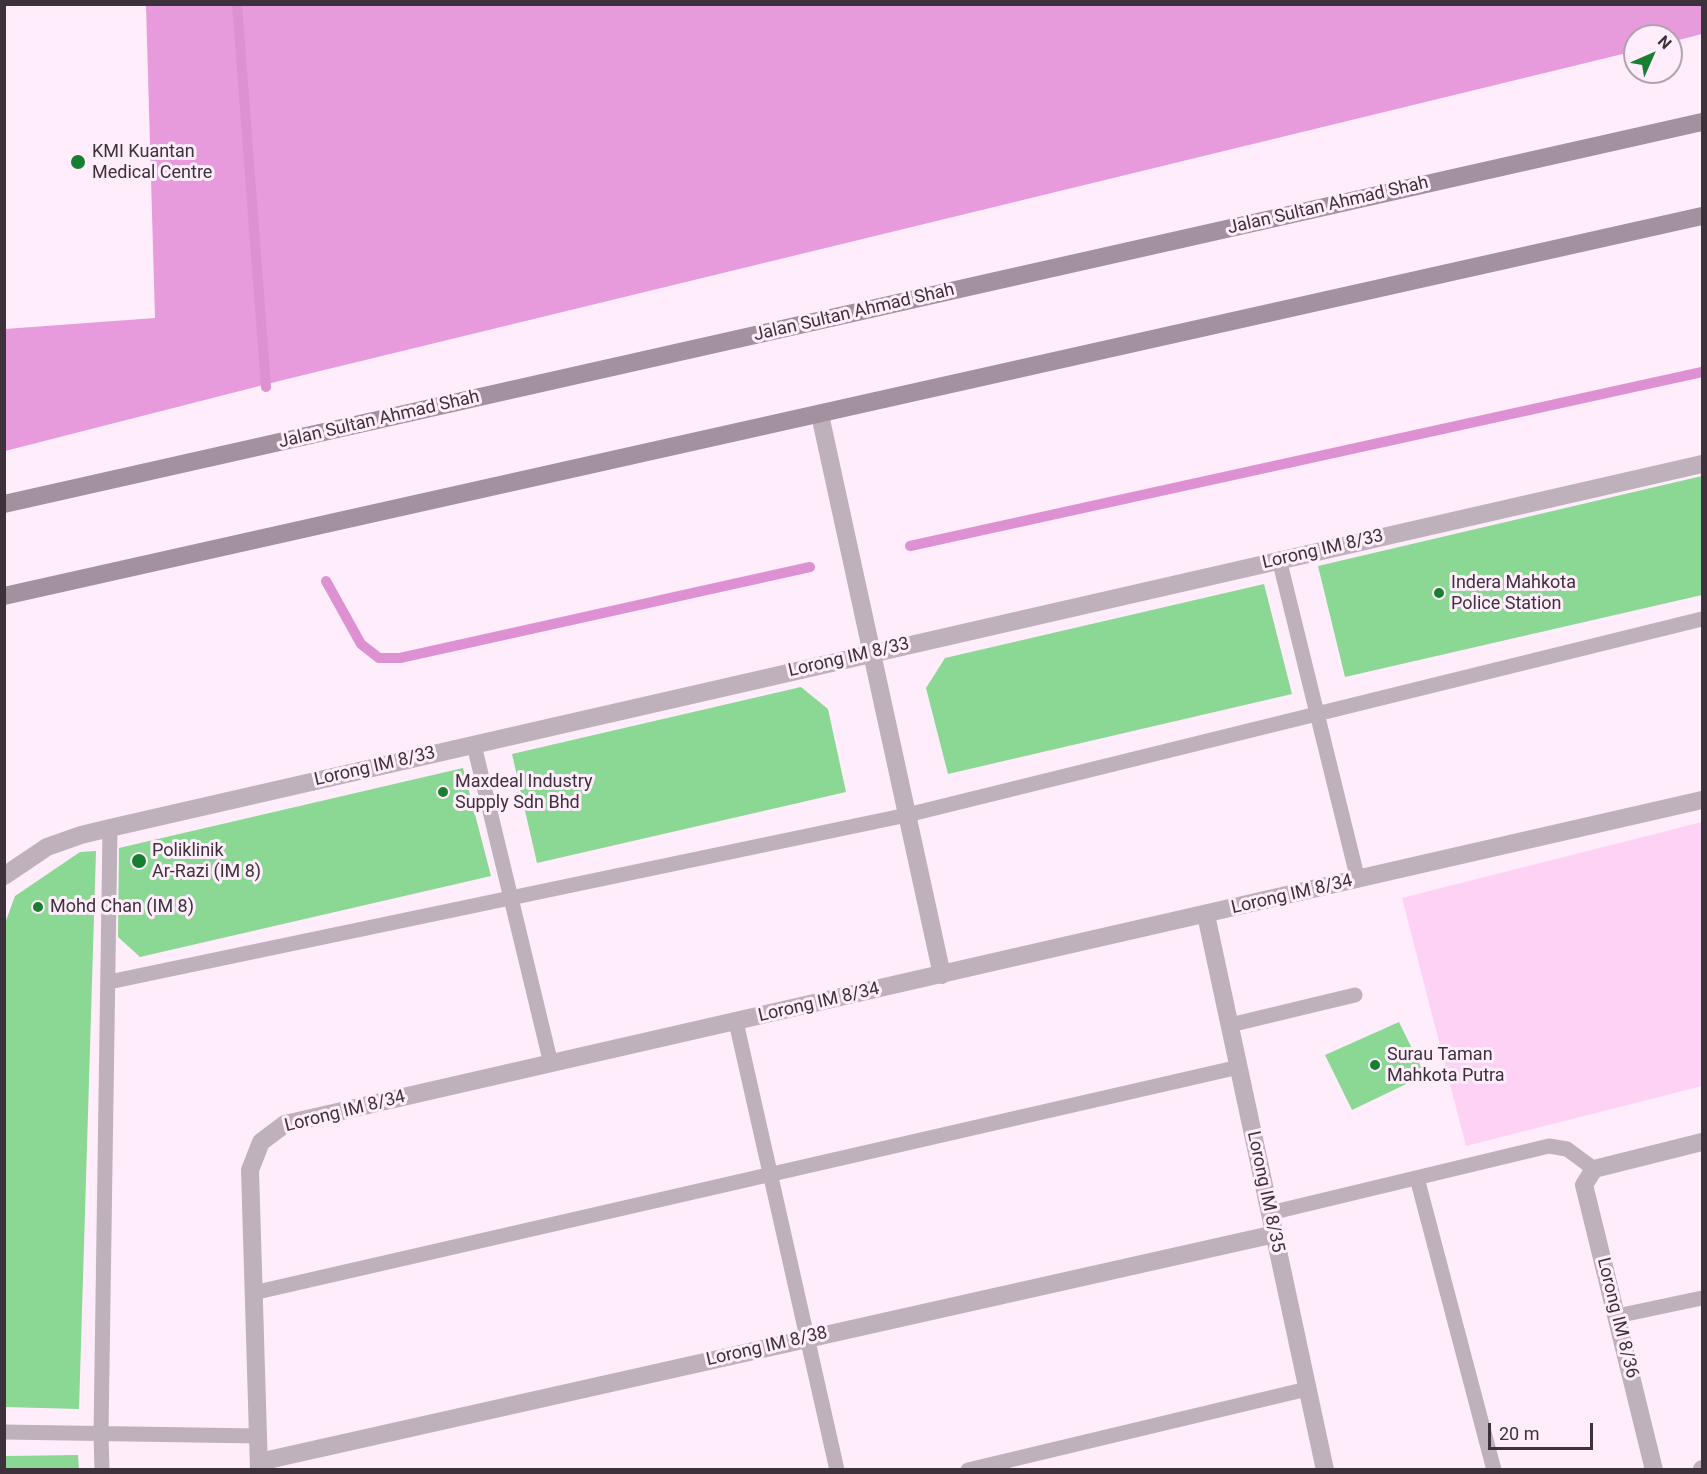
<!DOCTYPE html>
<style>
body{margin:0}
#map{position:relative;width:1707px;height:1474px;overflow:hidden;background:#ffedfb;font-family:Roboto,sans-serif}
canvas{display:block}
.frame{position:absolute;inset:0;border:6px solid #3d323b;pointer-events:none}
.north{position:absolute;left:1623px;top:24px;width:60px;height:60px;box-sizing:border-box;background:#ffedfb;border:2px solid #b1a2ae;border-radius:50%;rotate:45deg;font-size:16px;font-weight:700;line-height:24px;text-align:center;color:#3d323b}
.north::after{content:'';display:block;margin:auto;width:21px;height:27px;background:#187e32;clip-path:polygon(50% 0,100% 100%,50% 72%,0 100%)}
.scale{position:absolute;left:1488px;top:1423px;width:105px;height:27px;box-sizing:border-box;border:3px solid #3d323b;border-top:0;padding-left:8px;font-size:18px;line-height:21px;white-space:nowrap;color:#3d323b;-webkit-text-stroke:4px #ffedfb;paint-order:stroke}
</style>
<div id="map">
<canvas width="1707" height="1474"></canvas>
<div class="frame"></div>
<div class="north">N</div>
<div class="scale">20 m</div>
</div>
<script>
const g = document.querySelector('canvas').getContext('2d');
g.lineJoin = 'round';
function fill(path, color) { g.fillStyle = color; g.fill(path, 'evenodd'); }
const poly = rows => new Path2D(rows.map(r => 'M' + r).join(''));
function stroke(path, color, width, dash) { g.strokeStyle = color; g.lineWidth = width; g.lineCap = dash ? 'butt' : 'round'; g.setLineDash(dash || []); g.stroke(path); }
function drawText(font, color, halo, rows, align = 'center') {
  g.font = font + ' Roboto,sans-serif'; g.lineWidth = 6; g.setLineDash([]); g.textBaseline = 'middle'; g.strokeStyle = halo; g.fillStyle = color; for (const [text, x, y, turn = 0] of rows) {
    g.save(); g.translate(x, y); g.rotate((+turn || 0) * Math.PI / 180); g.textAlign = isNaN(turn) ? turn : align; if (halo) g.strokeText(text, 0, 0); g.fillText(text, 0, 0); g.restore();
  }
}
const green = poly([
 [1702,822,1702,1086,1466,1146,1402,898]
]);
const forest = poly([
 [146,5,1702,4,1702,34,1671,42,1671,36,1635,36,1635,51,279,381,5,451,5,329,155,318]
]);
const stream = poly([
 [237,4,266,387],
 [910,546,1702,372],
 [326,581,361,644,379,658,400,658,810,567]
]);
const building = poly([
 [1702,476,1702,595,1345,677,1318,566],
 [1264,584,1292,694,948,774,926,688,945,658],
 [801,687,828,709,846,792,537,863,512,754],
 [463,768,491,876,140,957,118,937,119,848],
 [96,851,79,1409,4,1407,4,926,15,896,80,852],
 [1399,1022,1425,1075,1352,1110,1325,1055],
 [78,1455,79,1470,4,1470,4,1456]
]);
const service = poly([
 [1279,559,1358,880],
 [474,745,551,1064],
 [109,982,907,815,1702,619],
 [736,1022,837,1470],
 [1230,1025,1355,995],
 [1417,1178,1494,1470],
 [1270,1213,1549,1146,1567,1149,1594,1169],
 [253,1293,1239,1067],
 [1617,1316,1702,1298],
 [4,1432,258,1436],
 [102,1470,101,1434,110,828],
 [968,1470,1307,1389]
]);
const minor = poly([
 [820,415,942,975],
 [4,876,47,847,81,835,110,828,1702,464],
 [1206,915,1325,1470],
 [259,1462,1275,1234],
 [259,1470,250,1170,261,1142,285,1124,1702,800],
 [1654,1470,1584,1185,1594,1169,1702,1142],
 [1702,1470,1702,1469]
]);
const secondary = poly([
 [4,504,1702,122],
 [4,596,1702,216]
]);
const markers = [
 [78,162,8,"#187e32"],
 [1439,593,6,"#187e32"],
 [443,792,6,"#187e32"],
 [139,861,8,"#187e32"],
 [38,907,6,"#187e32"],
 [1375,1065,6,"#187e32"]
];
const poiNames = [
 ["KMI Kuantan",92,152],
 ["Medical Centre",92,173],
 ["Indera Mahkota",1451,583],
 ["Police Station",1451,604],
 ["Maxdeal Industry",455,782],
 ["Supply Sdn Bhd",455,803],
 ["Poliklinik",152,851],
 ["Ar-Razi (IM 8)",152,872],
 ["Mohd Chan (IM 8)",50,907],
 ["Surau Taman",1387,1055],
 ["Mahkota Putra",1387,1076]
];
const streetNames = [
 ["Jalan Sultan Ahmad Shah",1328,206,-13],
 ["Jalan Sultan Ahmad Shah",854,313,-13],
 ["Jalan Sultan Ahmad Shah",379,420,-13],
 ["Lorong IM 8/33",1323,550,-13],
 ["Lorong IM 8/33",849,658,-13],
 ["Lorong IM 8/33",375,767,-13],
 ["Lorong IM 8/34",1292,895,-13],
 ["Lorong IM 8/34",819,1003,-13],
 ["Lorong IM 8/34",345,1112,-14],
 ["Lorong IM 8/35",1265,1192,78],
 ["Lorong IM 8/36",1617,1318,76],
 ["Lorong IM 8/38",767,1347,-13]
];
fill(green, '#fdd2f5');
fill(forest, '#e89bdc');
stroke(stream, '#dd91d2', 10);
fill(building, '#8ad893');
stroke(service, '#beb1bb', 15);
stroke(minor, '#beb1bb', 18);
stroke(secondary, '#a391a0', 18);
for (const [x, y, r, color] of markers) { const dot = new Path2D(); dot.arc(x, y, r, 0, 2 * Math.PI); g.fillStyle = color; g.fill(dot); stroke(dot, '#ffedfb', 2); }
drawText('18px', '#3d323b', '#ffedfb', poiNames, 'left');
drawText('18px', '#3d323b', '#ffedfb', streetNames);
</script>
